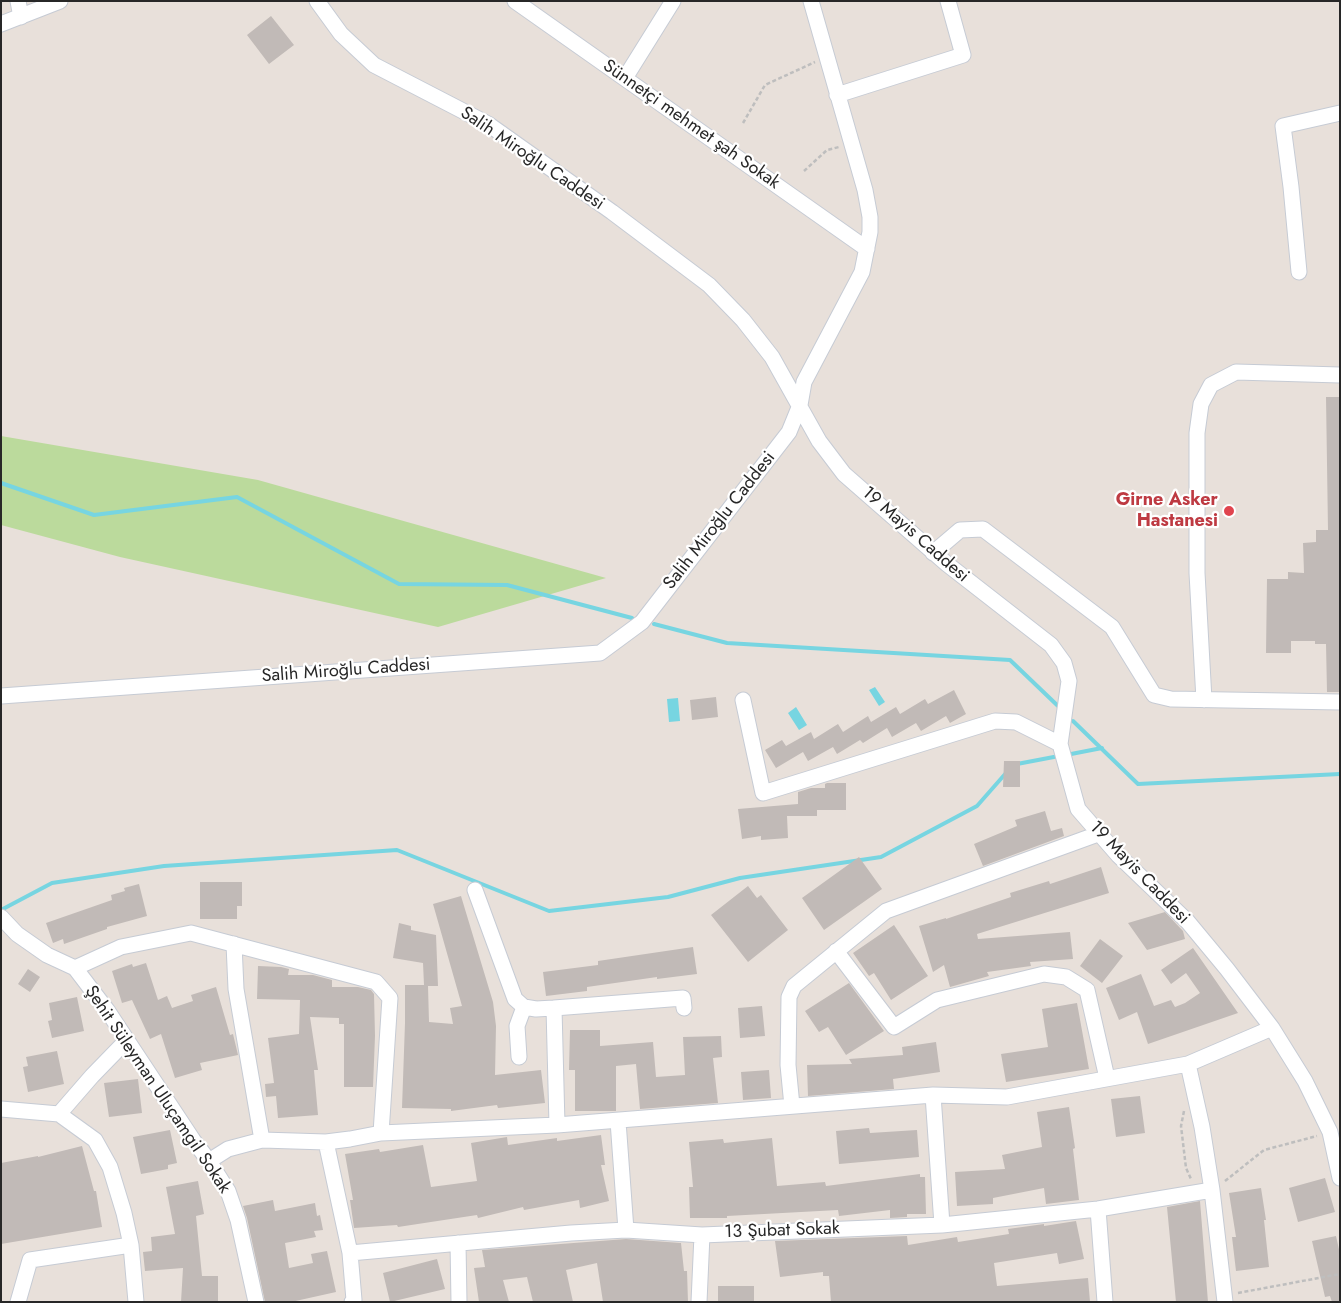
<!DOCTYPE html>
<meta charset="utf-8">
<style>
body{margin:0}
#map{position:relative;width:1341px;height:1303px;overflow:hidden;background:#e8e0da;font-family:Jost,sans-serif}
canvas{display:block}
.frame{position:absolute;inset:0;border:2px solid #272727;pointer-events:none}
</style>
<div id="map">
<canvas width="1341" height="1303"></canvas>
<div class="frame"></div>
</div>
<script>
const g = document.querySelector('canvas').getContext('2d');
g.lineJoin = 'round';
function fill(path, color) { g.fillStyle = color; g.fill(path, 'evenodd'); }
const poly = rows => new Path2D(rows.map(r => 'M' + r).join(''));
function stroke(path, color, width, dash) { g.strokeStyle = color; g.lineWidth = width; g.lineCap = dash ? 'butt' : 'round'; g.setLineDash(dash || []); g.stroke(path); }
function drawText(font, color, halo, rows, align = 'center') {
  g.font = font + ' Jost,sans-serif'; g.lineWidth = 4.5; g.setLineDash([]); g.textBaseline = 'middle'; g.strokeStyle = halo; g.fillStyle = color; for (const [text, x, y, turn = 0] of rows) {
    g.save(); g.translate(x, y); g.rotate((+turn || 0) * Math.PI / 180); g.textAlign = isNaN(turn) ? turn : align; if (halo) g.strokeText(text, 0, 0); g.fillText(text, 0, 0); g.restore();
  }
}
const green = poly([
 [1,436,258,480,606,578,438,627,120,557,1,525]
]);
const water = poly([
 [875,687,885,702,879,706,869,690],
 [678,698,680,721,669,722,667,699],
 [796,707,807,725,799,730,788,713]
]);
const stream = poly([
 [1,483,94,515,237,497,399,584,507,585,632,618],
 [654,624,727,643,1010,660,1058,706],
 [1073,721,1138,784,1340,774],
 [1066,755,1102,748],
 [1017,764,1059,756],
 [1,910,52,883,164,866,397,850,549,911,668,897,740,878,881,857,977,806,1006,773]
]);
const building = poly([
 [271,16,294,45,269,64,247,35],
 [1326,397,1340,397,1340,692,1327,692,1326,644,1315,644,1315,641,1291,641,1291,653,1266,653,1267,579,1288,579,1288,572,1304,573,1303,543,1316,542,1316,530,1328,530],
 [954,690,966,714,950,723,946,716,921,731,916,723,892,737,887,728,863,743,860,740,837,754,833,747,808,761,803,752,776,768,765,750,782,740,786,746,811,732,814,739,838,724,843,732,868,716,871,722,896,707,900,714,925,699,928,704],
 [716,697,718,717,692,720,690,700],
 [1004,761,1020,761,1020,787,1003,787],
 [827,783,846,783,846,810,817,810,817,816,787,816,788,838,761,840,761,836,742,839,738,809,798,804,798,792,811,788,825,788,825,784],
 [1045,811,1051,831,1062,828,1064,836,983,866,974,844,1017,826,1015,820],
 [859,857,882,889,824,930,802,898],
 [1101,867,1109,893,977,934,978,939,1070,932,1073,959,1030,962,1031,966,987,972,989,976,950,987,944,965,933,972,919,926,946,918,946,919,1011,897,1010,893,1049,881,1050,884],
 [200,882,242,882,242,906,237,906,237,919,200,919],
 [139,884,147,916,107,927,107,929,64,944,63,939,53,943,46,923,112,900,111,895,125,891,124,888],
 [748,886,757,898,761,895,788,930,748,962,711,915],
 [461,896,493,1002,496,1026,495,1075,541,1070,545,1103,498,1108,497,1105,451,1111,451,1109,402,1108,405,1023,405,985,424,985,423,963,393,958,399,923,411,926,411,930,436,935,438,986,428,986,429,1022,453,1024,450,1008,462,1006,433,904],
 [1165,912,1183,931,1185,939,1147,950,1128,923],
 [894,925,928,976,891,1000,874,973,869,976,853,953],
 [1100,939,1123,956,1102,983,1080,966],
 [693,947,697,974,657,979,657,977,587,987,587,991,546,996,543,972,598,965,598,961],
 [1193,948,1238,1013,1148,1044,1137,1012,1119,1020,1106,988,1141,974,1154,1006,1171,1000,1175,1007,1185,1003,1200,993,1186,973,1171,984,1161,970],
 [146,963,158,1000,167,996,172,1008,193,1001,191,995,216,987,230,1035,233,1034,238,1055,200,1063,202,1070,175,1078,161,1034,150,1039,132,1000,122,1003,112,971,132,964,133,967],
 [258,966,281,967,289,969,288,975,313,975,332,980,332,987,358,987,371,990,374,994,375,1036,373,1087,344,1087,344,1024,339,1024,339,1018,310,1017,318,1070,314,1070,318,1115,278,1118,276,1096,266,1097,265,1084,274,1083,268,1038,299,1034,300,1000,257,999],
 [28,969,40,977,30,992,18,984],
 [849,983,884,1031,846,1055,828,1027,819,1032,805,1011],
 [77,997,84,1031,52,1038,48,1021,52,1020,49,1003],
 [1077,1003,1089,1069,1006,1082,1001,1054,1048,1047,1042,1009],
 [762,1006,765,1036,740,1038,738,1008],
 [570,1030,600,1030,600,1046,653,1042,656,1077,685,1075,683,1037,721,1036,722,1057,713,1058,718,1103,640,1109,636,1064,616,1066,616,1111,575,1111,575,1070,569,1070],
 [936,1042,940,1072,893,1079,894,1089,808,1096,807,1065,852,1064,849,1059,903,1055,902,1047],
 [57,1051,64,1084,28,1092,23,1067,28,1066,26,1057],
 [769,1070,771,1098,743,1100,741,1072],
 [138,1079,142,1113,109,1117,104,1083],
 [1140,1096,1145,1133,1116,1137,1111,1099],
 [1069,1107,1075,1148,1073,1149,1079,1200,1046,1204,1044,1188,993,1198,993,1204,957,1206,955,1172,1005,1169,1002,1155,1042,1147,1037,1112],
 [869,1128,870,1133,917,1130,919,1157,839,1164,836,1131],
 [170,1130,177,1163,168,1165,168,1169,141,1174,133,1137],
 [601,1135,605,1165,601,1165,609,1201,580,1208,579,1200,524,1210,523,1207,478,1218,477,1215,398,1227,397,1225,354,1228,350,1200,353,1200,345,1154,379,1149,380,1152,423,1145,431,1187,477,1181,471,1143,507,1137,508,1145,557,1138,557,1141],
 [772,1138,777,1186,825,1182,826,1186,920,1174,920,1177,925,1177,926,1214,907,1214,907,1217,890,1218,890,1210,839,1216,838,1210,727,1216,727,1218,690,1218,689,1187,693,1187,689,1142,723,1139,724,1143],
 [82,1146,94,1191,96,1191,102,1227,1,1244,1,1163,38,1156,38,1157],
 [1325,1178,1335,1212,1298,1222,1289,1188],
 [198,1181,204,1214,196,1216,202,1276,218,1276,218,1302,181,1302,183,1268,145,1271,143,1252,152,1251,151,1237,175,1234,166,1187],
 [1261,1188,1266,1220,1264,1220,1269,1267,1236,1271,1232,1237,1236,1237,1229,1193],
 [273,1200,275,1211,315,1203,317,1216,320,1215,323,1230,314,1231,316,1237,285,1243,289,1268,313,1263,311,1254,327,1251,336,1292,291,1302,265,1302,247,1218,243,1206],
 [1200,1201,1208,1302,1176,1302,1167,1207],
 [1076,1221,1084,1259,1059,1264,1057,1253,994,1263,997,1286,1088,1278,1090,1302,831,1302,829,1276,823,1276,823,1272,780,1277,775,1241,907,1236,908,1245,957,1237,958,1242,1009,1234,1008,1229,1044,1224,1044,1226],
 [1336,1236,1340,1254,1340,1302,1332,1302,1330,1296,1325,1297,1312,1241],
 [626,1239,681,1243,684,1271,687,1271,688,1302,603,1302,597,1263,566,1270,573,1302,533,1302,527,1277,503,1280,509,1302,479,1302,474,1268,485,1267,482,1250],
 [437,1259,445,1289,390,1302,383,1273],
 [718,1286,754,1286,754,1302,718,1302]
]);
const path = poly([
 [743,123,765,85,815,62],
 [804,171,827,150,839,147],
 [1184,1111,1181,1126,1186,1168,1191,1179],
 [1225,1181,1264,1150,1317,1136],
 [1238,1293,1340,1274]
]);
const minor = poly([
 [18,1,21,17],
 [317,1,341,34,374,65,488,124,612,212,709,285,743,320,772,357,819,441,844,474,947,564,1051,645,1064,663,1069,681,1060,744,1078,809,1118,855,1188,922,1227,969,1272,1028,1305,1081,1330,1132,1340,1178],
 [515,1,867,249],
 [1,24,60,1],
 [625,78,673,1],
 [837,95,963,55,948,1],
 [1299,272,1291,187,1283,126,1340,113],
 [933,553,960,530,983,529,1112,627,1154,695,1171,699,1340,702],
 [1,696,600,653,642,622,789,432,800,405,804,382,862,272,870,232,870,217,865,190,811,1],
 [743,700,763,793,995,721,1016,722,1060,744],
 [1204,700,1197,573,1197,433,1201,404,1211,385,1236,372,1340,375],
 [475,890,515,999,524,1007,536,1009,554,1008],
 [1,917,17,934,47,955,75,968,107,1010,193,1140,209,1161,228,1191,238,1220,256,1302],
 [234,944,236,989,262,1140],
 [836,951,894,1027,937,1000,1044,974,1066,977,1087,990,1107,1078],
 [75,968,121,947,191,933,376,982,390,998,381,1133],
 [519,1057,517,1026,524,1007],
 [1188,1064,1202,1127,1212,1190,1225,1302],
 [933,1095,942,1225],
 [792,1106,788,1065,789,997,794,986,886,911,1098,834],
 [1,1109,59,1114,95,1140,110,1167,124,1213,131,1245,136,1302],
 [59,1114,92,1076,127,1040],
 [618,1121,626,1230],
 [557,1125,554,1008,683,998,684,1008],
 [326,1142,350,1253,354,1300,352,1302],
 [209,1161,228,1149,262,1140,326,1142,350,1139,381,1133,557,1125,933,1095,1007,1097,1188,1064,1272,1028],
 [1098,1209,1105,1302],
 [458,1243,459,1302],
 [350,1253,571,1233,626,1230,702,1235,942,1225,1098,1209,1212,1190],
 [18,1302,30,1260,131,1245],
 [699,1302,702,1235]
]);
const markers = [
 [1229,511,6,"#e0444e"]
];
const streetNames = [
 ["Sünnetçi mehmet şah Sokak",691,125,35],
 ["Salih Miroğlu Caddesi",532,159,34],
 ["Salih Miroğlu Caddesi",720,521,-52],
 ["19 Mayis Caddesi",915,535,41],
 ["Salih Miroğlu Caddesi",346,671,-4],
 ["19 Mayis Caddesi",1139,873,46],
 ["Şehit Süleyman Uluçamgil Sokak",157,1090,56],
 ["13 Şubat Sokak",782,1231,-2]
];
const healthNames = [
 ["Girne Asker",1218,501],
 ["Hastanesi",1218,522]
];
fill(green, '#bbda9c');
fill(water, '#77d5e1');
stroke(stream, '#77d5e1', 4);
fill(building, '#c1bab7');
stroke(minor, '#c6cbd4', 17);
stroke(path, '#bebebe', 2.5, [4, 2.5]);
stroke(minor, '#fff', 15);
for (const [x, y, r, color] of markers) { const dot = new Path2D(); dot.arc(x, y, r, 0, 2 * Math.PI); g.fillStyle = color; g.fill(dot); stroke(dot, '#fff', 2); }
drawText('18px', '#272727', '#fff', streetNames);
drawText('bold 18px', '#be3a42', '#fff', healthNames, 'right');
</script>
